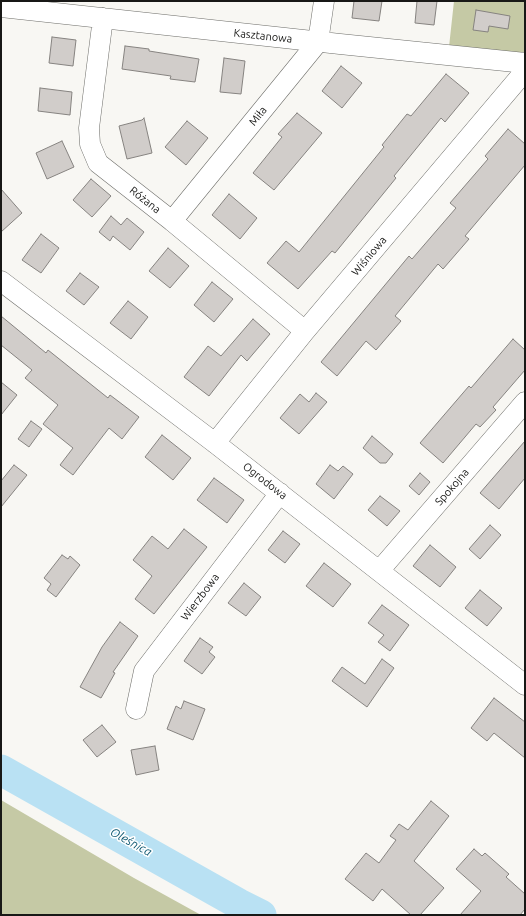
<!DOCTYPE html>
<meta charset="utf-8">
<style>
body{margin:0}
#map{position:relative;width:526px;height:916px;overflow:hidden;background:#f8f7f3;font-family:Ubuntu,sans-serif}
canvas{display:block}
.frame{position:absolute;inset:0;border:2px solid #181816;pointer-events:none}
</style>
<div id="map">
<canvas width="526" height="916"></canvas>
<div class="frame"></div>
</div>
<script>
const g = document.querySelector('canvas').getContext('2d');
g.lineJoin = 'round';
function fill(path, color) { g.fillStyle = color; g.fill(path, 'evenodd'); }
const poly = rows => new Path2D(rows.map(r => 'M' + r).join(''));
function stroke(path, color, width, dash) { g.strokeStyle = color; g.lineWidth = width; g.lineCap = dash ? 'butt' : 'round'; g.setLineDash(dash || []); g.stroke(path); }
function drawText(font, color, halo, rows, align = 'center') {
  g.font = font + ' Ubuntu,sans-serif'; g.lineWidth = 3; g.setLineDash([]); g.textBaseline = 'middle'; g.strokeStyle = halo; g.fillStyle = color; for (const [text, x, y, turn = 0] of rows) {
    g.save(); g.translate(x, y); g.rotate((+turn || 0) * Math.PI / 180); g.textAlign = isNaN(turn) ? turn : align; if (halo) g.strokeText(text, 0, 0); g.fillText(text, 0, 0); g.restore();
  }
}
const green = poly([
 [454,1,525,1,525,52,512,53,449,47],
 [1,800,134,878,201,915,1,915]
]);
const river = poly([
 [1,770,239,904,261,915]
]);
const building = poly([
 [354,1,382,1,379,21,352,18,354,1],
 [417,1,437,1,434,25,415,23,417,1],
 [476,10,510,16,508,29,489,26,488,32,473,30,476,10],
 [52,37,76,40,73,66,49,63,52,37],
 [125,46,149,49,149,51,199,59,195,82,170,79,171,76,122,69,125,46],
 [224,58,245,61,241,94,220,92,224,58],
 [341,66,362,83,342,108,322,91,341,66],
 [446,74,469,93,445,122,441,118,394,176,396,178,335,253,332,251,298,289,267,263,286,241,299,252,384,147,382,145,407,114,411,116,446,74],
 [40,88,72,92,70,115,38,111,40,88],
 [297,113,322,133,274,190,253,173,282,137,278,134,297,113],
 [144,118,152,153,127,159,119,126,142,120,144,118],
 [187,121,208,138,186,165,165,147,187,121],
 [508,129,525,144,525,165,465,236,469,239,443,269,438,264,395,316,401,321,376,350,366,341,337,376,321,362,409,256,412,259,456,208,450,203,488,159,485,156,508,129],
 [62,141,74,167,47,179,36,153,62,141],
 [91,179,111,196,92,217,73,200,91,179],
 [1,189,22,213,1,232,1,189],
 [229,194,257,218,240,239,212,215,229,194],
 [111,216,121,225,127,218,144,232,130,250,113,236,110,241,99,232,111,216],
 [41,234,59,248,41,273,22,260,41,234],
 [168,248,189,266,170,288,149,271,168,248],
 [80,273,99,287,84,305,66,291,80,273],
 [212,282,233,299,214,322,194,305,212,282],
 [128,301,148,317,131,339,110,323,128,301],
 [1,316,46,353,48,350,108,398,110,395,139,417,122,439,109,428,73,475,60,465,73,448,43,424,58,405,25,378,32,370,1,345,1,316],
 [253,319,270,334,247,361,241,355,209,396,184,377,208,346,221,356,253,319],
 [513,339,525,350,525,370,493,407,496,410,480,427,476,424,443,463,420,443,469,386,471,388,513,339],
 [1,382,17,395,1,415,1,382],
 [316,393,327,402,299,434,280,418,300,394,309,402,316,393],
 [31,421,42,429,29,447,18,439,31,421],
 [162,435,191,458,173,480,145,457,162,435],
 [372,436,393,454,386,463,380,463,363,448,372,436],
 [525,441,525,478,499,509,480,493,525,441],
 [14,465,27,475,1,507,1,481,14,465],
 [330,465,338,471,343,466,353,474,334,499,316,484,330,465],
 [420,473,430,482,419,495,409,486,420,473],
 [214,478,244,500,227,523,197,500,214,478],
 [380,496,400,511,387,526,368,510,380,496],
 [490,525,501,535,480,559,469,549,490,525],
 [184,529,207,547,154,614,135,599,152,576,133,560,152,536,168,549,184,529],
 [283,531,300,544,285,563,268,550,283,531],
 [430,545,456,567,440,587,413,566,430,545],
 [62,555,68,559,70,556,80,565,56,597,47,590,51,584,44,578,62,555],
 [324,563,351,584,333,607,306,586,324,563],
 [244,583,261,597,246,616,228,603,244,583],
 [480,590,502,608,487,626,465,608,480,590],
 [382,605,409,625,390,651,378,642,384,635,368,623,382,605],
 [120,622,138,636,113,672,115,673,101,698,80,687,102,647,120,622],
 [200,638,213,647,209,652,215,657,202,674,184,661,200,638],
 [382,659,394,668,367,707,332,681,342,667,365,684,382,659],
 [494,698,525,722,525,758,494,733,487,741,471,728,494,698],
 [184,701,205,709,193,740,167,729,176,706,181,709,184,701],
 [102,725,116,742,97,757,83,740,102,725],
 [155,746,159,770,136,775,131,750,155,746],
 [431,801,449,816,414,861,444,888,420,915,411,915,382,889,373,901,345,879,366,853,379,863,396,840,390,836,399,824,408,830,431,801],
 [474,849,482,856,485,853,509,874,506,877,525,894,525,909,520,915,460,915,481,891,456,869,474,849]
]);
const minor = poly([
 [1,7,340,44,525,63],
 [103,18,89,128,90,144,98,163,172,221,305,331],
 [172,221,318,42,324,1],
 [1,281,215,443,525,685],
 [215,443,305,331,525,71],
 [379,571,525,402],
 [136,709,144,671,280,493]
]);
const streetNames = [
 ["Kasztanowa",263,36,6],
 ["Miła",258,116,-51],
 ["Różana",145,200,38],
 ["Wiśniowa",369,256,-50],
 ["Ogrodowa",265,481,38],
 ["Spokojna",452,487,-49],
 ["Wierzbowa",200,597,-53]
];
const waterNames = [
 ["Oleśnica",131,842,29]
];
fill(green, '#c5c9a5');
stroke(river, '#b9e1f3', 31);
fill(building, '#d1cdca');
stroke(building, '#868380', 1);
stroke(minor, '#6d6d69', 21);
stroke(minor, '#fff', 20);
drawText('11px', '#181816', '#fff', streetNames);
drawText('italic 12px', '#115a73', '#fff', waterNames);
</script>
